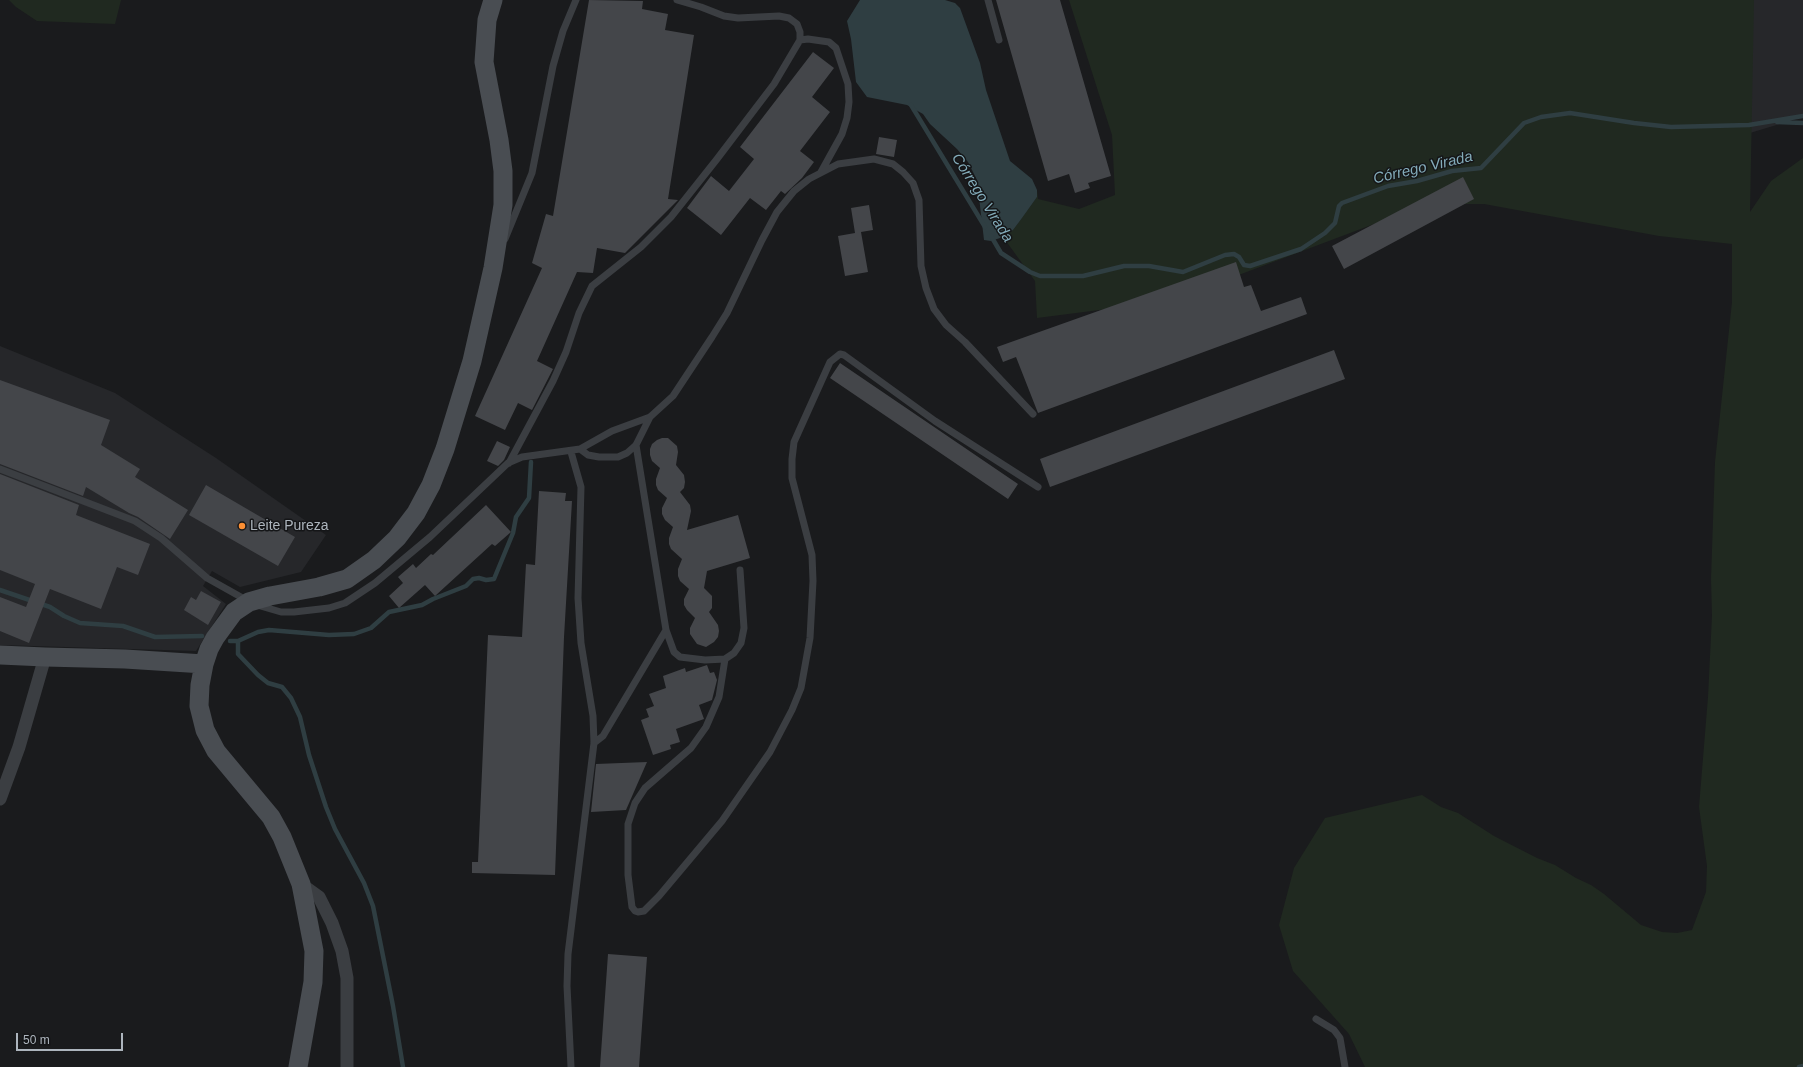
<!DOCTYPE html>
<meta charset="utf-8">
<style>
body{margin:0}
#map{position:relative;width:1803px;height:1067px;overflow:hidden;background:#1a1b1d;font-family:Helvetica,sans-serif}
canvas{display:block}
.scale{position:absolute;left:16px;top:1033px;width:107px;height:18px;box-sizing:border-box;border:2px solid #adb5bd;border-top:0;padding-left:5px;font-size:12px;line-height:14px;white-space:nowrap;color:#adb5bd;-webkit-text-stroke:3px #151618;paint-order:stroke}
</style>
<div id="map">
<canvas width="1803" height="1067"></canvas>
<div class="scale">50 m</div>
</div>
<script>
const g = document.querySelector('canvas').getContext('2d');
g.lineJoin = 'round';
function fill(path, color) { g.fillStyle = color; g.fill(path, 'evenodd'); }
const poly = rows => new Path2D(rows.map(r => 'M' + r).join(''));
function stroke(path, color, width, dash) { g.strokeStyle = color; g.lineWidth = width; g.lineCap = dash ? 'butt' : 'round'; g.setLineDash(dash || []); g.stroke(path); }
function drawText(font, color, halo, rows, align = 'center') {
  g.font = font + ' Helvetica,sans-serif'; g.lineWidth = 3; g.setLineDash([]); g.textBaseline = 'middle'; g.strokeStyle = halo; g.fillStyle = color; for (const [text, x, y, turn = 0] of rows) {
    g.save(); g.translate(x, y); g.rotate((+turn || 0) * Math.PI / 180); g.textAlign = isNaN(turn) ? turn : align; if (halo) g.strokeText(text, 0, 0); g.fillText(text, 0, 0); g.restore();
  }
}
const built = poly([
 [1685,0,1803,0,1803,117,1730,139],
 [0,346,115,393,216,458,326,535,301,572,240,587,212,571,203,586,226,604,196,651,0,645]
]);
const green = poly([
 [9,0,121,0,115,24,37,21,16,7],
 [1069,0,1754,0,1750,212,1771,181,1803,158,1803,1067,1365,1067,1349,1034,1293,971,1279,925,1294,868,1325,818,1422,795,1441,807,1458,813,1494,836,1537,858,1555,865,1576,878,1591,885,1604,894,1641,925,1662,932,1677,933,1692,930,1706,892,1707,866,1699,807,1708,697,1712,616,1711,579,1715,462,1732,302,1732,244,1659,236,1484,204,1427,204,1236,276,1154,303,1037,318,1035,281,1003,237,1013,230,1037,197,1037,190,1038,199,1079,209,1115,195,1112,135]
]);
const water = poly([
 [860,0,945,0,955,3,960,8,980,63,986,90,1010,161,1032,179,1037,190,1037,197,1022,218,1013,230,1003,237,991,241,984,240,977,180,968,162,957,149,930,124,923,114,907,105,867,97,856,82,851,39,847,21]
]);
const stream = poly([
 [911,105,985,227],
 [1777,122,1803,123],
 [991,236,1001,253,1030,272,1040,276,1083,276,1124,266,1149,266,1183,272,1225,255,1234,254,1239,257,1244,265,1250,266,1301,249,1325,233,1335,223,1339,206,1342,203,1388,186,1417,181,1452,171,1481,168,1524,123,1541,117,1570,113,1634,123,1671,127,1749,125,1803,116],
 [0,590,50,607,64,616,80,623,123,626,155,637,202,636],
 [230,641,238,641,258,632,269,630,329,635,354,634,371,628,389,612,422,605,433,599,466,586,473,579,479,578,486,580,494,579,513,533,516,517,529,498,531,462],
 [238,641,238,654,258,675,268,683,282,687,291,698,300,717,309,755,326,807,335,829,364,883,373,906,393,1006,403,1067],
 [1799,1067,1803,1066]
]);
const building = poly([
 [589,0,643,1,642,9,668,14,665,30,694,35,668,199,678,200,625,253,597,248,593,273,577,272,537,361,553,369,532,410,518,403,505,430,475,416,542,268,532,263,546,214,553,216],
 [996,0,1060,0,1111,176,1088,183,1090,188,1075,193,1069,174,1048,181],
 [813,52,834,68,812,97,830,112,800,151,814,162,802,178,785,194,781,191,766,210,750,198,721,235,687,208,711,176,729,191,754,159,740,147],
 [879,137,897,140,894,157,876,154],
 [1463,177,1474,199,1344,269,1332,246],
 [869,205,873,230,861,232,868,272,845,276,838,236,855,233,851,208],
 [1236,262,1244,287,1251,285,1261,311,1301,297,1307,314,1038,413,1016,357,1003,362,997,347],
 [1334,350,1345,379,1050,487,1040,459],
 [840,363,1018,484,1008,499,830,378],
 [0,380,110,420,101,445,140,469,135,477,188,510,170,539,138,517,129,513,86,487,83,496,0,464],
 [662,438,668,438,677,446,678,452,676,465,684,475,685,482,684,488,680,492,690,505,691,511,687,530,738,515,750,558,707,571,704,588,712,596,712,608,709,612,718,625,719,631,718,637,714,642,706,647,697,644,690,634,690,628,695,618,687,610,684,605,684,599,689,589,680,581,678,576,678,569,682,559,671,549,669,544,669,538,673,527,665,520,662,514,662,508,667,498,658,490,656,485,656,479,660,468,652,461,650,455,650,449,652,444,657,440],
 [497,441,510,447,504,460,498,466,487,461],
 [0,474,79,505,76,515,150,544,138,575,117,567,101,609,50,589,29,643,0,631,0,597,26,607,35,584,0,570],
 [206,485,295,537,278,566,189,515],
 [539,491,566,493,565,501,572,501,564,637,555,875,472,873,472,862,478,862,488,635,522,637,526,564,535,565],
 [486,505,511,532,495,546,492,544,435,596,425,585,399,608,389,596,403,583,398,577,413,564,416,568,431,554,433,555],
 [201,591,221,602,208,625,184,610,191,597,196,600],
 [707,665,710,673,714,672,717,680,712,700,699,705,704,719,676,729,680,742,670,745,671,749,653,755,641,720,649,717,646,709,654,706,649,694,666,688,663,676,685,668,686,672],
 [647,762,626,810,591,812,596,764],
 [608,954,647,957,639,1067,600,1067]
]);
const lane = poly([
 [988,0,999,40],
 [800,40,808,39,829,42,836,48,848,84,849,102,847,118,842,134,821,172],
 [505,239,532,173,553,66,563,31,576,0],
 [636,445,666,630,674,652,680,657,705,660,725,659,734,653,741,643,744,628,740,570],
 [580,449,588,455,599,457,618,457,627,453,636,445,650,417],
 [571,452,581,487,578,598,581,643,593,716,594,743,568,954,567,986,571,1067],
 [509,463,553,381,566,352,579,313,592,286,641,247,671,217,717,159,774,84,800,40,800,32,797,24,789,18,779,16,738,18,724,16,701,7,677,0],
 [0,469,135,521,161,538,207,578,248,601],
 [257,605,281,612,294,612,329,608,345,603,375,583,430,537,508,463,522,457,580,449,612,431,650,417,673,396,712,337,727,313,762,240,777,212,794,191,809,179,838,164,874,159,893,164,903,172,913,183,919,200,921,266,926,288,934,309,946,325,965,342,1033,414],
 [725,659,719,697,706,727,691,748,645,788,635,803,628,824,628,875,632,907,635,911,638,912,644,911,659,896,722,821,770,752,792,710,801,688,810,638,813,581,812,555,792,478,792,459,794,442,830,362,840,354,844,355,935,421,1038,487],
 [594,743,603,736,666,630],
 [1316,1019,1334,1030,1340,1038,1345,1067]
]);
const street = poly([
 [0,799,19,747,45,657],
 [301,884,319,897,332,923,342,951,347,978,347,1067]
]);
const secondary = poly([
 [0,655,45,657,125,659,204,664],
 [298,1067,313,982,314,951,301,884,282,837,271,817,216,751,205,730,199,706,200,685,204,664,209,649,215,638,234,612,249,602,270,596,319,587,347,579,374,560,397,538,416,513,431,485,445,449,472,361,493,268,503,205,503,171,499,140,484,62,487,20,493,0]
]);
const markers = [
 [242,526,4,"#fb8f34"]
];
const poiNames = [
 ["Leite Pureza",250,526]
];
const waterNames = [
 ["Córrego Virada",1423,168,-13],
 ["Córrego Virada",982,198,58]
];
fill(built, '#26272a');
fill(green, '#202920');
fill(water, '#2f3e42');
stroke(stream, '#2f3e42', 4.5);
fill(building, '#44464a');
stroke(lane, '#3b3e42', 7);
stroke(street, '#3b3e42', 13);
stroke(secondary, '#494d52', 19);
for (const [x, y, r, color] of markers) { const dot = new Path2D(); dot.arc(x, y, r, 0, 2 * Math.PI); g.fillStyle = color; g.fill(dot); stroke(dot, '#151618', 1.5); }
drawText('14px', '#adb5bd', '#151618', poiNames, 'left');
drawText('italic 15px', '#83abb9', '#151618', waterNames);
</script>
